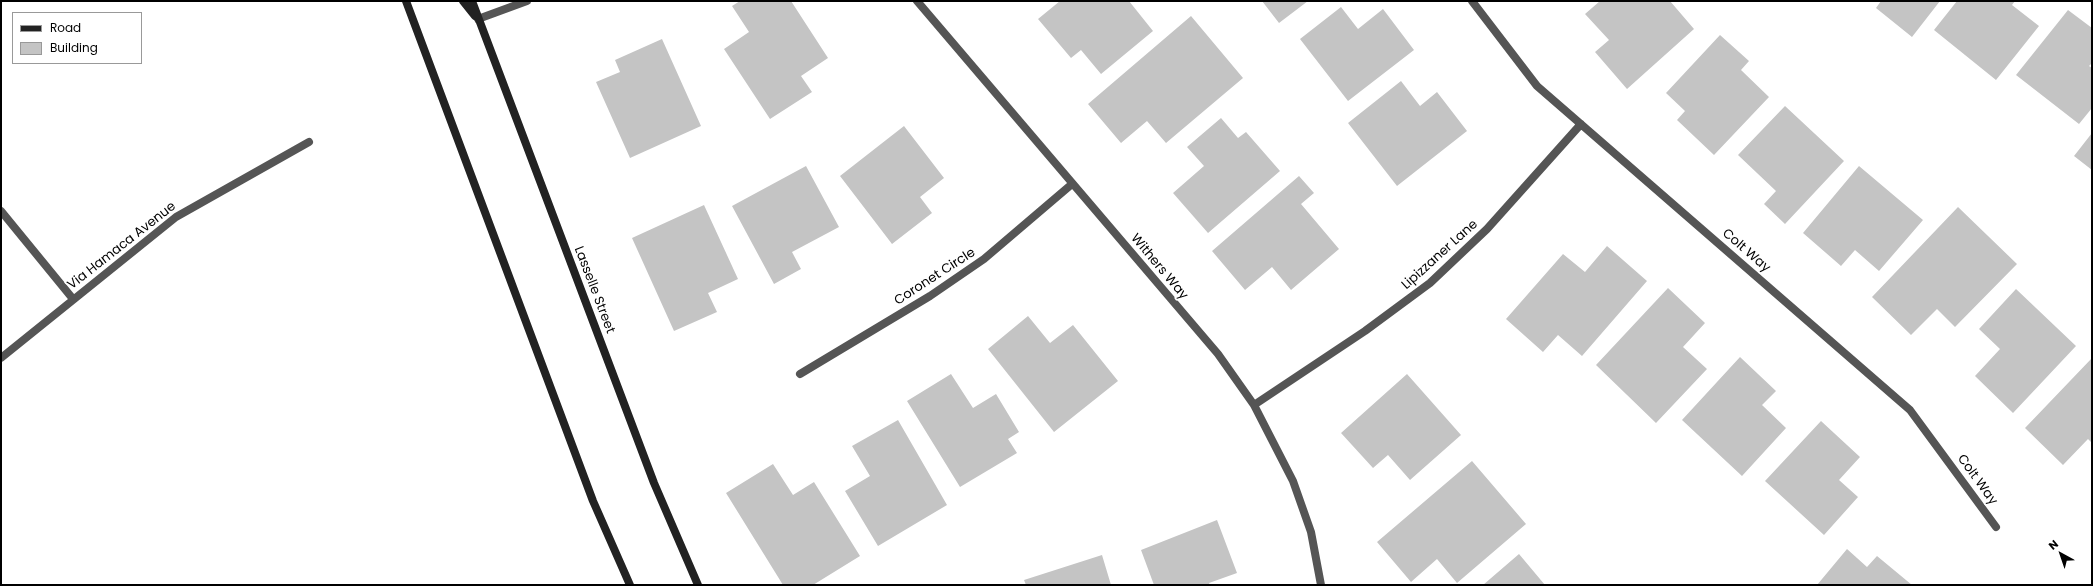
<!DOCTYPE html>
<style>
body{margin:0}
#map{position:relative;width:2093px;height:586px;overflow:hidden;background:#fff;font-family:Poppins,sans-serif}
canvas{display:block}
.frame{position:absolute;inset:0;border:2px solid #000;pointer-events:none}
.legend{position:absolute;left:12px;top:12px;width:130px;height:52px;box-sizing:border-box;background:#fff;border:1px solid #999;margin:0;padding:5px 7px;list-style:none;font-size:12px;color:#000}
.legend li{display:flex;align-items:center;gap:8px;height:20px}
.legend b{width:20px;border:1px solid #999}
.north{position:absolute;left:2041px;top:534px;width:40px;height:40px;-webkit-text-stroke:3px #fff;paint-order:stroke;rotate:320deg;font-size:11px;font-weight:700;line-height:16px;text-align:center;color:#000}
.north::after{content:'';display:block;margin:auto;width:14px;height:18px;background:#000;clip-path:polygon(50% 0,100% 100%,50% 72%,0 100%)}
</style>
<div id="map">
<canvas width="2093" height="586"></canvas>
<div class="frame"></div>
<ul class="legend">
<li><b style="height:5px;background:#222"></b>Road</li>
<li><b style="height:11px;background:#c4c4c4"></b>Building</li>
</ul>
<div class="north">N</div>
</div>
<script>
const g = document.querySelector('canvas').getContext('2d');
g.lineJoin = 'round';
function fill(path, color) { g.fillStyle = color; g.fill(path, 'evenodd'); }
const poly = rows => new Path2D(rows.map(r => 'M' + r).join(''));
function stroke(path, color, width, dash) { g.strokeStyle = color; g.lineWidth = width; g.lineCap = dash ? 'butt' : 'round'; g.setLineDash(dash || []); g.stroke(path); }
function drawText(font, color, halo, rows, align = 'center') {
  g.font = font + ' Poppins,sans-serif'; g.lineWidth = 3.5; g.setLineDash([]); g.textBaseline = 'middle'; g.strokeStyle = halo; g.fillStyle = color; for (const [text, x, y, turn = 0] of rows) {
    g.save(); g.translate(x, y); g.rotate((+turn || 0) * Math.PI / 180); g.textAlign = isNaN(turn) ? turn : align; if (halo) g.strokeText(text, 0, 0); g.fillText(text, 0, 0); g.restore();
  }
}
const building = poly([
 [740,1,791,1,828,58,801,76,812,92,770,119,724,49,749,32,732,6],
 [1060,1,1129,1,1153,31,1101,74,1081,50,1071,58,1038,19],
 [1262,1,1308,1,1279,23],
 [1600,1,1670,1,1694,29,1627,89,1595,52,1609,40,1585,14],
 [1881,1,1940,1,1912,37,1876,8],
 [1957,1,2015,1,2012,5,2039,26,1996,80,1934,30],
 [1341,7,1358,29,1383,9,1414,50,1348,101,1300,39],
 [2068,10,2092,28,2092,63,2089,66,2092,68,2092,108,2079,124,2016,75],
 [1191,16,1243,78,1166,143,1147,121,1121,143,1088,104],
 [1720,35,1749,61,1741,70,1769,97,1714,155,1677,120,1685,111,1666,93],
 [662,39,701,126,630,158,596,82,620,72,615,60],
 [1401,81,1420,106,1437,92,1467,131,1397,186,1348,123],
 [1785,106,1844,161,1785,224,1764,204,1776,191,1738,155],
 [1221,118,1238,138,1246,132,1280,171,1208,233,1173,193,1204,166,1187,147],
 [904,126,944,178,920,197,932,213,892,244,840,176],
 [2092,133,2092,170,2074,156],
 [806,166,839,227,792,252,801,269,774,284,732,206],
 [1859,166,1923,220,1879,271,1855,250,1841,266,1803,233],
 [1299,176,1314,193,1301,204,1339,249,1291,290,1272,267,1245,290,1212,251],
 [704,205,738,279,708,293,717,312,674,331,632,238],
 [1958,207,2017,264,1955,327,1937,309,1911,335,1872,297],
 [1607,246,1647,281,1582,356,1558,335,1543,352,1506,319,1563,254,1585,272],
 [1668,288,1705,323,1683,347,1707,369,1656,423,1596,365],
 [2016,289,2076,346,2013,413,1975,376,2000,349,1979,329],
 [1028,316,1050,343,1073,325,1118,381,1054,432,988,349],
 [1740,357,1776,391,1762,405,1786,428,1742,476,1682,420],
 [2092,358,2092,443,2088,439,2063,465,2025,428],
 [951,374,973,408,996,394,1019,432,1008,439,1017,453,960,487,907,401],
 [1407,374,1461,435,1410,480,1388,455,1373,468,1341,433],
 [898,420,947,505,878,546,845,491,870,476,852,446],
 [1821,421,1860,457,1839,480,1858,497,1824,535,1765,481],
 [1472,461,1526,524,1457,583,1437,559,1411,582,1377,542],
 [773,464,793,495,814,482,860,556,813,585,783,585,726,493],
 [1217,520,1237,573,1209,583,1210,585,1154,585,1141,550],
 [1847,549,1867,567,1877,556,1912,585,1817,585],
 [1519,554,1545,585,1483,585],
 [1102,555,1111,585,1026,585,1024,580]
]);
const street = poly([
 [917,1,1218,354,1254,405,1293,481,1311,532,1321,585],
 [1472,1,1537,86,1910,410,1996,527],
 [478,19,527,1],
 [1,211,73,299],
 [1,358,176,217,309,142],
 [800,374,930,296,984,259,1072,184],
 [1254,405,1365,331,1430,283,1487,229,1581,124]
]);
const secondary = poly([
 [406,1,593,501,630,585],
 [463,1,475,16],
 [472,1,654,483,698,585]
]);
const streetNames = [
 ["Via Hamaca Avenue",122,246,-38],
 ["Colt Way",1746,251,41],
 ["Lipizzaner Lane",1440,255,-42],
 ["Withers Way",1159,267,50],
 ["Coronet Circle",935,277,-33],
 ["Lasselle Street",594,290,69],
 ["Colt Way",1977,480,54]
];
fill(building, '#c4c4c4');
stroke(street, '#555', 8);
stroke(secondary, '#222', 8);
drawText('13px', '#000', '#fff', streetNames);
</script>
